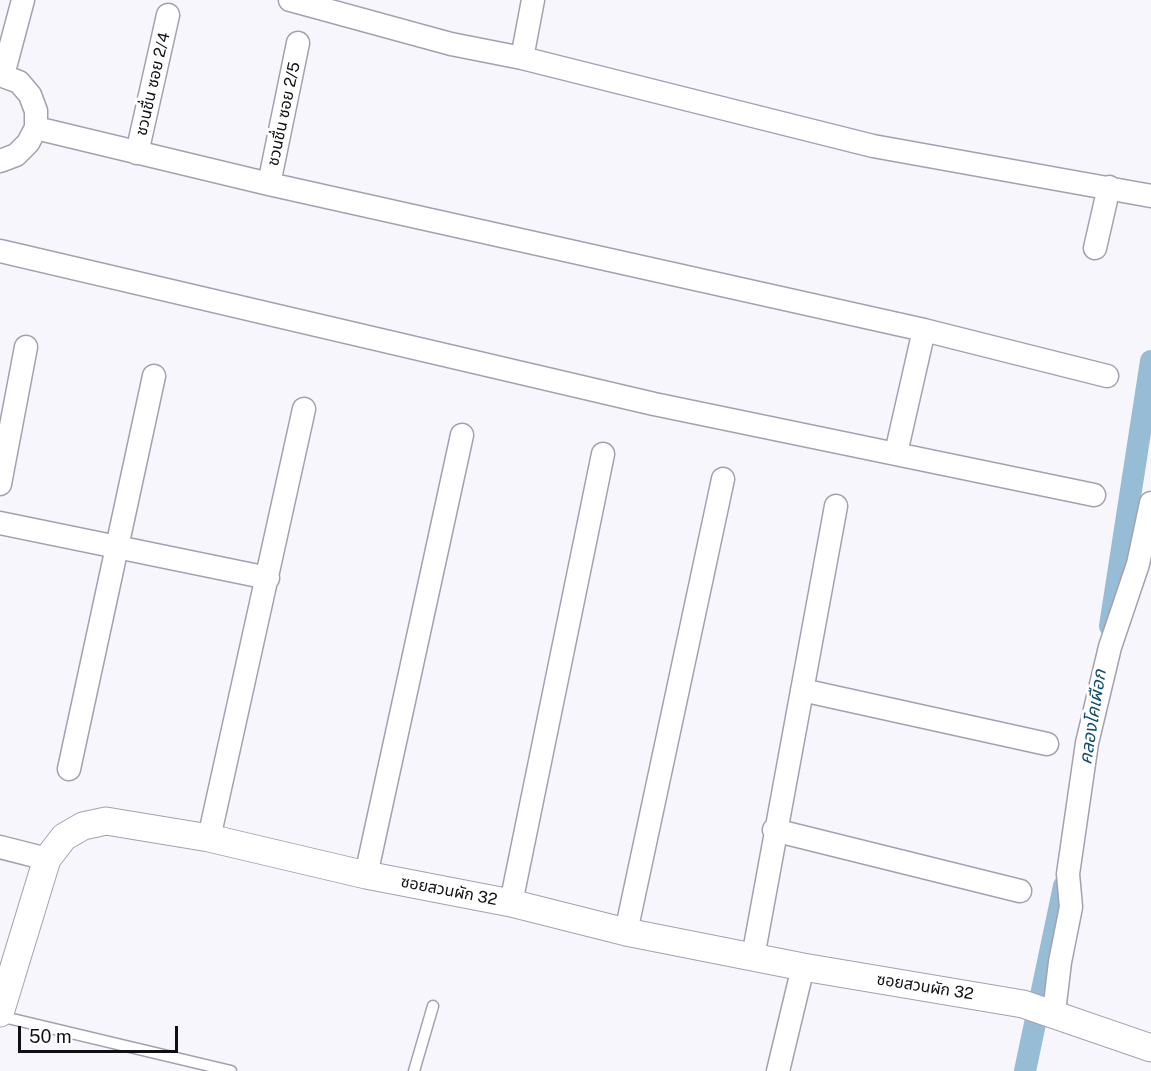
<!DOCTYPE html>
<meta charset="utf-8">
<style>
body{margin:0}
#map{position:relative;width:1151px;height:1071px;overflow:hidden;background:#f8f6fd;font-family:"Public Sans",sans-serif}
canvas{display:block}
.scale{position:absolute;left:18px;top:1026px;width:160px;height:27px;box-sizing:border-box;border:3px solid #100f14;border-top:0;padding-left:8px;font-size:18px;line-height:21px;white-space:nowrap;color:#100f14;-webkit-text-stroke:4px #fff;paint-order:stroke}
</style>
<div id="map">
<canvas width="1151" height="1071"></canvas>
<div class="scale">50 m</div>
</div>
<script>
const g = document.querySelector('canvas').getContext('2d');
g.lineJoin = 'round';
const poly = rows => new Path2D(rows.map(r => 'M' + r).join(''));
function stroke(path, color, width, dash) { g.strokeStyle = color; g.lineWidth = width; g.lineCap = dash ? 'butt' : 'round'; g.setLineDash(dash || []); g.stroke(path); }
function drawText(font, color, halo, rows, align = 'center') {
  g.font = font + ' "Public Sans","Noto Sans Thai",sans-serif'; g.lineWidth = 6; g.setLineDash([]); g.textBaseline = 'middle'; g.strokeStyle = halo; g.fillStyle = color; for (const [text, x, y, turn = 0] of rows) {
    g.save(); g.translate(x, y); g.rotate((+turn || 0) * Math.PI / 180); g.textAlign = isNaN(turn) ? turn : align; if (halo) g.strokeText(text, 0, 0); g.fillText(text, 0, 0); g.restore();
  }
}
const canal = poly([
 [1110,626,1151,361],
 [1025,1071,1064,886]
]);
const service = poly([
 [0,1016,231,1071],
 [414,1071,433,1006]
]);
const minor = poly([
 [290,0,451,44,522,58,873,146,1151,196],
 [522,58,533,0],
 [0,75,19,82,30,95,36,111,36,128,28,143,16,155,0,161],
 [3,75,23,0],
 [36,128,269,184,924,330,1107,376],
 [137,153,168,15],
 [269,184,298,43],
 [1095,248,1109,187],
 [0,251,654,404,1094,495],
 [896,453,924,330],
 [0,484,26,347],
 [0,523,268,578],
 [802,690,1047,744],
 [69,769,154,376],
 [774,830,1020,891],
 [209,838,304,409],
 [0,847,47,859],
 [366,875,462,435],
 [511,903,603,454],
 [626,932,723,479],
 [753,957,836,506],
 [1054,1012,1060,962,1071,907,1068,874,1087,743,1110,647,1138,564,1151,503],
 [778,1071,803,967]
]);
const tertiary = poly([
 [0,1013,47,859,64,837,83,826,106,821,209,838,366,875,511,903,626,932,803,967,1023,1004,1151,1048]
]);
const streetNames = [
 ["ชวนชื่น ซอย 2/4",153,84,-77],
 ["ชวนชื่น ซอย 2/5",284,114,-78],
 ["ซอยสวนผัก 32",449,891,11],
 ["ซอยสวนผัก 32",925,987,9]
];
const waterNames = [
 ["คลองโคเผือก",1093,717,-81]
];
stroke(canal, '#97bcd6', 22);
stroke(service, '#a5a0af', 13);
stroke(minor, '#a5a0af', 25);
stroke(tertiary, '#a5a0af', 29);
stroke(service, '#fff', 10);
stroke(minor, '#fff', 22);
stroke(tertiary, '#fff', 27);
drawText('16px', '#100f14', '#fff', streetNames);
drawText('italic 18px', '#0d4d70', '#fff', waterNames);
</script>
